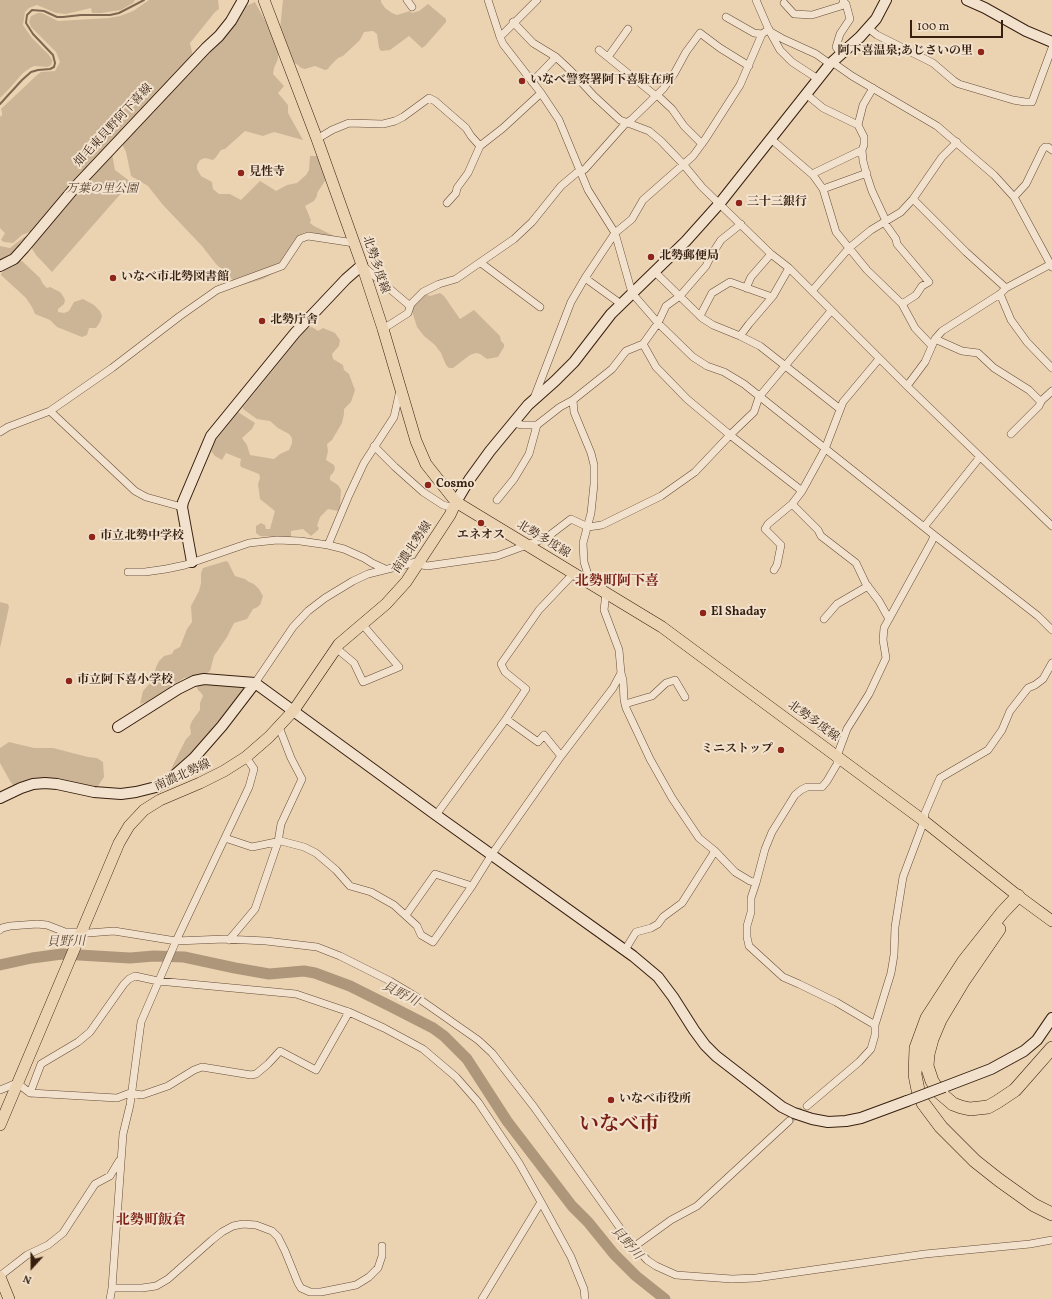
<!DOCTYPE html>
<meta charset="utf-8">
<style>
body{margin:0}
#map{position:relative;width:1052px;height:1299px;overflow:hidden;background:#ebd3b2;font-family:Vollkorn,serif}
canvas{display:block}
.north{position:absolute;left:12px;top:1247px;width:40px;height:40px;-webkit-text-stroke:3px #f2e2cd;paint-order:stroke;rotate:201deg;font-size:11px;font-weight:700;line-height:16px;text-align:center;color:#371f0f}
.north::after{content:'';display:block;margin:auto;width:14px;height:18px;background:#371f0f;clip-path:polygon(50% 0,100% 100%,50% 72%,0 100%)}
.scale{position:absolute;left:910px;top:20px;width:93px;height:18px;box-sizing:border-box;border:2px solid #371f0f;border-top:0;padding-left:5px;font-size:12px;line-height:14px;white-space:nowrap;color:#371f0f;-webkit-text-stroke:3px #f2e2cd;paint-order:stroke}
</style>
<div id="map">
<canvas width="1052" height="1299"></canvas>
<div class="north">N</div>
<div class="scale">100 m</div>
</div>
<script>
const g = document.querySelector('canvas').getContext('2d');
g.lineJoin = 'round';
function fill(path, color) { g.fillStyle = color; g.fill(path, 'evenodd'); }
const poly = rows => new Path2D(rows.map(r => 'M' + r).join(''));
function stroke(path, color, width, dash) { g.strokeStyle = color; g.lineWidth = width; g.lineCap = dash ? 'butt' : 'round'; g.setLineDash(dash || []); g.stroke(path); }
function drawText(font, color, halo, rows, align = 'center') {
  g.font = font + ' Vollkorn,"Noto Serif JP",serif'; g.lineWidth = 4; g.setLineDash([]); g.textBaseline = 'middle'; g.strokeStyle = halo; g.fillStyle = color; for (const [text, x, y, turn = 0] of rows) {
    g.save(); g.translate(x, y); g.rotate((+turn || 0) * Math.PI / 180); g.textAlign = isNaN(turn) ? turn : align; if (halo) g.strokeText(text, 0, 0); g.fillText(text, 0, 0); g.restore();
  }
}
const green = poly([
 [0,0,135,0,133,3,121,10,101,13,92,13,91,8,66,14,56,13,37,5,29,8,25,12,23,25,32,38,49,55,52,60,52,62,51,65,48,67,34,66,30,68,23,73,9,89,0,98],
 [149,0,218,0,219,9,215,12,190,43,193,56,35,230,22,235,13,243,4,242,1,240,5,233,0,228,0,117,2,115,2,112,1,109,37,75,41,72,55,71,60,62,56,52,31,27,29,22,31,16,38,13,42,13,58,21,109,18,120,16,133,11],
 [283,0,381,0,381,2,385,8,392,13,397,15,410,11,412,13,419,11,428,4,446,19,446,22,425,46,422,48,409,36,390,50,381,51,379,48,377,34,373,31,364,32,360,40,343,56,338,58,330,66,328,69,325,70,315,66,305,69,301,68,298,65,293,62,280,29],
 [255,2,268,26,278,52,278,59,274,68,273,74,284,86,278,93,288,105,288,113,303,140,274,132,263,136,245,131,225,149,221,150,216,157,213,160,205,158,200,160,197,165,197,169,201,176,212,182,213,189,219,194,230,194,241,200,260,181,265,184,276,191,287,185,297,183,306,175,309,170,310,156,317,156,325,177,325,181,317,193,317,196,314,201,305,206,311,220,310,223,314,226,336,237,333,238,310,232,306,232,299,235,293,243,287,259,274,273,263,279,239,286,216,264,202,246,163,205,148,186,131,176,126,152,122,144,244,7],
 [112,154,115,170,131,182,52,272,36,255,31,247],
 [31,235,18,251,0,263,0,246,10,248,24,237],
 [18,261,22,261,40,278,43,284,47,288,50,287,60,292,63,296,65,300,64,304,58,309,58,312,64,313,69,311,74,302,83,299,94,305,100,311,102,316,100,322,96,328,89,328,87,335,82,337,57,327,50,320,35,314,32,307,26,298,1,275,2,272],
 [440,293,444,296,460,319,474,310,500,336,501,341,504,344,504,347,498,357,487,359,480,354,476,353,470,355,453,368,449,368,446,365,441,353,435,345,424,336,417,327,412,311,413,307,426,294,430,296],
 [312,327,318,331,323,328,335,333,340,340,339,346,332,354,333,359,343,365,344,370,349,374,355,390,351,402,344,409,344,414,342,423,332,440,327,444,328,451,326,460,334,465,335,469,333,473,330,476,330,480,338,485,341,490,340,508,338,511,328,509,320,517,317,526,319,528,318,530,311,536,303,529,291,531,291,538,260,536,256,533,256,526,261,523,265,525,266,529,270,529,275,511,260,499,258,484,260,478,259,474,241,467,240,464,241,459,226,453,222,460,215,456,211,451,215,441,238,412,255,423,252,429,242,438,247,445,250,455,274,459,280,454,289,450,292,443,292,438,289,434,278,428,270,421,257,419,243,409,243,407,307,328],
 [226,561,228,562,235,576,245,579,249,582,254,584,259,589,263,596,260,605,256,608,253,609,247,619,234,623,227,637,214,656,210,671,204,675,184,678,146,702,140,704,143,691,153,680,156,667,159,661,164,656,172,654,174,650,180,647,187,629,192,622,191,606,199,591,201,583,201,573,203,568],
 [0,602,8,604,9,607,0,648],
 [207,683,247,685,220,724,173,773,171,770,174,763,186,739,191,734,190,726,192,721,200,710,200,703,203,696,202,694,198,690,197,687],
 [9,742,34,748,53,748,88,757,97,758,103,762,104,777,98,786,92,787,13,785,10,781,0,763,0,748]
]);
const stream = poly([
 [0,104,22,80,31,72,38,70,50,69,54,67,55,63,53,55,33,34,26,23,27,15,32,10,44,11,57,17,63,17,81,15,110,15,119,13,144,0]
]);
const river = poly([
 [0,965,32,958,62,954,130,958,154,956,184,957,235,968,269,974,304,971,315,973,350,986,392,1007,433,1028,444,1036,467,1059,507,1121,572,1206,588,1222,614,1254,636,1276,665,1299]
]);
const streetTunnel = poly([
 [789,1121,807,1106]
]);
const street = poly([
 [407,0,412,7],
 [488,0,500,37,503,44,541,93,559,120,588,190,615,233,632,293,658,323,693,357,707,366,724,372,744,384,934,535,1038,616,1052,630],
 [756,0,769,30,780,50,792,62,818,79],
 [784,3,794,14,812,15,841,6,844,2,843,0],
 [726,17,754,33,762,34],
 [513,22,533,43,556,57,571,71,594,96,620,120,649,131,661,141,683,164,702,187,771,254,789,268,907,386,1052,526],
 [868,28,877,35,933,63,954,81,959,84,1013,100,1025,102,1032,102,1052,48],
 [771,32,783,39,816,54,830,64],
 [500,37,537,0],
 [599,50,656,96],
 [841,54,836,47,840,34,850,19,846,4,844,2],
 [608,57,628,29],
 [832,62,852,76,937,126,994,175,1014,197,1052,267],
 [532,82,556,57],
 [873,88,863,105,858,125,864,137,864,145,862,150,863,161,867,176,872,191,886,221],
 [806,94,823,108,858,125],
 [657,95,672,109,684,126,702,144],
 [317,139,332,130,349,123,383,124,395,121,403,117,429,98,435,101,466,128,471,136,480,146,503,128,541,93],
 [771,139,813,175,823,189,836,232,867,270,902,304,915,328,932,346],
 [580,172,585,169,626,123,631,120,663,89,674,74,686,52,700,33,720,48,749,66],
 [812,174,862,150],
 [823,189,867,173],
 [1014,197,1026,184,1043,149,1045,147,1048,147,1052,150],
 [913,199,966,252,1006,288],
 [447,203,456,193,457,188,468,173,480,146],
 [884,222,896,239,897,244,929,282,922,286,916,295,902,304],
 [481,263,540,307],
 [364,267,410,306],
 [655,272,702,318,713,325,740,336,760,346,840,409],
 [585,278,621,304],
 [746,288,751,277,771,254],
 [812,291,849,248,871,230,901,212,913,199,942,157,957,142],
 [1000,294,1011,320,1027,342,1052,368],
 [700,316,712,293,730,282,772,297],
 [383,329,408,313,411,304,423,292,439,284,456,279,514,239,532,222,561,186,580,170],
 [740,336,749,324,773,296,789,268],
 [935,339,962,351,978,353,994,368,1029,390,1041,402],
 [643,344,656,367,687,399,730,435,802,491,825,449,843,402,879,359],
 [907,386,925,362,935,339,942,331,1000,294,1006,288,1051,264],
 [534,398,571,302,585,278,615,233,632,219,643,200,693,156,704,141,740,85,762,34,769,29],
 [573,400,574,412,591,453,594,465,594,484,591,513,583,543,584,562,591,584],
 [50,411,135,491,146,497,182,507],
 [514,423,522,425,537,425,560,407,573,400,612,369,626,351,643,344,658,323,666,306,680,296,706,266,712,254,721,240,741,224],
 [0,432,8,427,50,411,112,368,180,316,217,290,282,266,300,239,308,236,354,243],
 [1011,434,1039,406,1041,401,1052,391],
 [374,446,395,467,423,492,443,505,454,508],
 [802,491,792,504,818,530,821,536,856,563,866,584,879,601,889,619],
 [497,500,514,479,529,454,537,425],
 [924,527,980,457],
 [328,545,349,495,364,463,394,417,400,390],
 [418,564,427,566,497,556,546,538,571,519,588,527,602,525,661,496,695,472,730,435,754,412,759,397,831,311],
 [774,570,777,565,781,545,765,529,768,524,792,504],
 [128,572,145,572,166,569,185,565,249,543,277,540,300,541,328,545,344,549,364,558,372,563,385,569],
 [606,593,604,610,619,650,621,673,623,680,624,700,626,708,650,759,672,798,699,838,715,851,735,872,750,881,756,883],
 [824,619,837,604,868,586],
 [336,648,354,663,363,682,399,667,362,624],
 [255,683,293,627,308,611,325,598,353,581,368,574,420,561],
 [625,704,652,696,666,683,675,680,685,697],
 [506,719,538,742,544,735,561,756],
 [436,815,506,719,526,689,505,672,501,664,539,610,574,573],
 [225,838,252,847,281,841,304,847,316,853,336,870,350,886,371,892,394,905,417,926,421,935,433,942,472,886,492,854,561,756,613,688,621,673],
 [406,915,435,874,472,886],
 [0,930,2,928,10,926,37,924,47,925,65,932,76,932],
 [88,933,114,931,176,941,225,939,266,941,317,947,340,956,390,981,415,996,478,1040,492,1053,534,1107,625,1235,647,1260,656,1266,676,1275,732,1279,756,1278,925,1254,1030,1244,1052,1240],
 [229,940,255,909,278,842,281,824,302,779,291,758,279,727],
 [625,950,636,932,651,928,658,924,663,917,682,903,715,851],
 [875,1025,836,1002,799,984,783,977,749,946,747,937,747,926,751,912,751,898,756,883,765,849,772,832,795,795,801,790,807,787,822,787,827,781,837,764,837,756,847,729,869,694,886,658,883,640,884,628,932,541,934,535],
 [0,1090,17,1083,30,1093,117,1098,130,1093,142,1095,168,1086,194,1070,202,1067,251,1075,256,1074,268,1064,280,1051,316,1070,349,1012],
 [30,1093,41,1064,78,1042,90,1032,124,984,129,979,135,976,158,981,296,994,349,1012,384,1028,423,1049,456,1077,478,1102,519,1163,541,1202,571,1257,584,1289,585,1299],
 [807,1106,859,1062,871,1049,875,1035,875,1025,891,973,894,955,895,927,903,877,924,821,925,813,940,778,988,750,1002,730,1010,711,1028,688,1035,685,1043,679,1052,663],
 [635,1246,671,1220,697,1206,789,1121],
 [0,1276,27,1255,48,1245,63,1233,95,1184,110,1176,119,1161],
 [112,1288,142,1288,156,1286,168,1279,212,1240,222,1232,233,1226,243,1224,256,1225,272,1231,278,1237,285,1251,298,1283,301,1288,310,1292,321,1292,356,1285,369,1277,378,1268,382,1256,382,1246],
 [110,1299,112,1288,123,1134,130,1105,141,1022,176,941,249,787,254,769,246,757],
 [482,1299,541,1202]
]);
const secondary = poly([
 [967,0,985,8,1026,31,1052,42],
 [0,266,14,259,24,248,77,185,206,48,219,36,231,21,243,0],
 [456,502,469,480,490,451,528,405,555,381,574,362,611,314,686,241,720,203,830,64,860,37,876,19,886,0],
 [192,562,182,507,183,502,211,436,295,333,346,279,362,265],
 [118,727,178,689,194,681,204,679,255,683,436,815,633,956,658,977,673,997,694,1030,705,1045,716,1056,782,1107,794,1113,812,1119,828,1122,846,1121,861,1118,907,1101],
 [0,798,21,788,33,784,45,783,57,784,94,792,121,794,136,792,156,787,168,781,194,758,222,726,255,683],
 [944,1087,991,1069,1024,1051,1037,1040,1052,1018]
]);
const primary = poly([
 [264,0,317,139,362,265,383,329,416,441,426,464,456,502,662,627,924,821,1018,896,1052,921],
 [0,1125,119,843,129,826,144,810,160,800,200,783,224,771,246,757,269,737,294,710,339,644,386,604,406,582,450,515,456,502],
 [0,1277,9,1299]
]);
const highway = poly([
 [1018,896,1002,913,964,961,927,1018,916,1048,915,1075,918,1090,923,1103,941,1127,975,1161,999,1180,1034,1205,1052,1214],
 [999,929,964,980,940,1020,932,1039,928,1054,927,1066,932,1081,939,1092,953,1104,961,1107,970,1109,988,1107,997,1102,1015,1090,1052,1048]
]);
const secondaryBridge = poly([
 [907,1101,944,1087]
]);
const markers = [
 [981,52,4,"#8f2418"],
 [522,81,4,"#8f2418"],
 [241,173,4,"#8f2418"],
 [739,203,4,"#8f2418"],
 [651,257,4,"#8f2418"],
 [113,278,4,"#8f2418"],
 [262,321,4,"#8f2418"],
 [428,485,4,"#8f2418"],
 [481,523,4,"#8f2418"],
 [92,537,4,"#8f2418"],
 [703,613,4,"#8f2418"],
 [69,681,4,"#8f2418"],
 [781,750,4,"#8f2418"],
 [611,1100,4,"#8f2418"]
];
const poiNames = [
 ["阿下喜温泉;あじさいの里",973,52,"right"],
 ["いなべ警察署阿下喜駐在所",530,81],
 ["見性寺",249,173],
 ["三十三銀行",747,203],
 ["北勢郵便局",659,257],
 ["いなべ市北勢図書館",121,278],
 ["北勢庁舎",270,321],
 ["Cosmo",436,485],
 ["エネオス",481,536,"center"],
 ["市立北勢中学校",100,537],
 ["El Shaday",711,613],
 ["市立阿下喜小学校",77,681],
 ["ミニストップ",773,750,"right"],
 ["いなべ市役所",619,1100]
];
const streetNames = [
 ["畑毛東貝野阿下喜線",114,126,-47],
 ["北勢多度線",375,265,71],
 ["北勢多度線",543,540,31],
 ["南濃北勢線",413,548,-56],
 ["北勢多度線",813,722,36],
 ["南濃北勢線",183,776,-24]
];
const parkNames = [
 ["万葉の里公園",102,190]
];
const waterNames = [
 ["貝野川",66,943,-2],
 ["貝野川",400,995,27],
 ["貝野川",626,1244,48]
];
const quarterNames = [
 ["北勢町阿下喜",617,582],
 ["北勢町飯倉",151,1221]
];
const townNames = [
 ["いなべ市",619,1126]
];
fill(green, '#ccb496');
stroke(stream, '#7e6650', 2);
stroke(river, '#ae967b', 11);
stroke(streetTunnel, '#c7af91', 7, [7, 3.5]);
stroke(street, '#644c38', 8);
stroke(secondary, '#371f0f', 12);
stroke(primary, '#371f0f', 12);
stroke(highway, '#371f0f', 14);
stroke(street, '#f2e2cd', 7);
stroke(secondary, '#f2e2cd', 10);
stroke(primary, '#ebd3b2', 11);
stroke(highway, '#ebd3b2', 13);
stroke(secondaryBridge, '#371f0f', 12, []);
stroke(secondaryBridge, '#f2e2cd', 10);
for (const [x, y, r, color] of markers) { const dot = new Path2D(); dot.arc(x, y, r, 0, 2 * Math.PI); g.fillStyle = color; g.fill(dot); stroke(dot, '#f2e2cd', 1.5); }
drawText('bold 12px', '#371f0f', '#f2e2cd', poiNames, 'left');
drawText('12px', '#371f0f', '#f2e2cd', streetNames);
drawText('italic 12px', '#5c4431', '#f2e2cd', parkNames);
drawText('italic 13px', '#614935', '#f2e2cd', waterNames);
drawText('bold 14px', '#7a1f14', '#f2e2cd', quarterNames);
drawText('bold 20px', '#7a1f14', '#f2e2cd', townNames);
</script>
